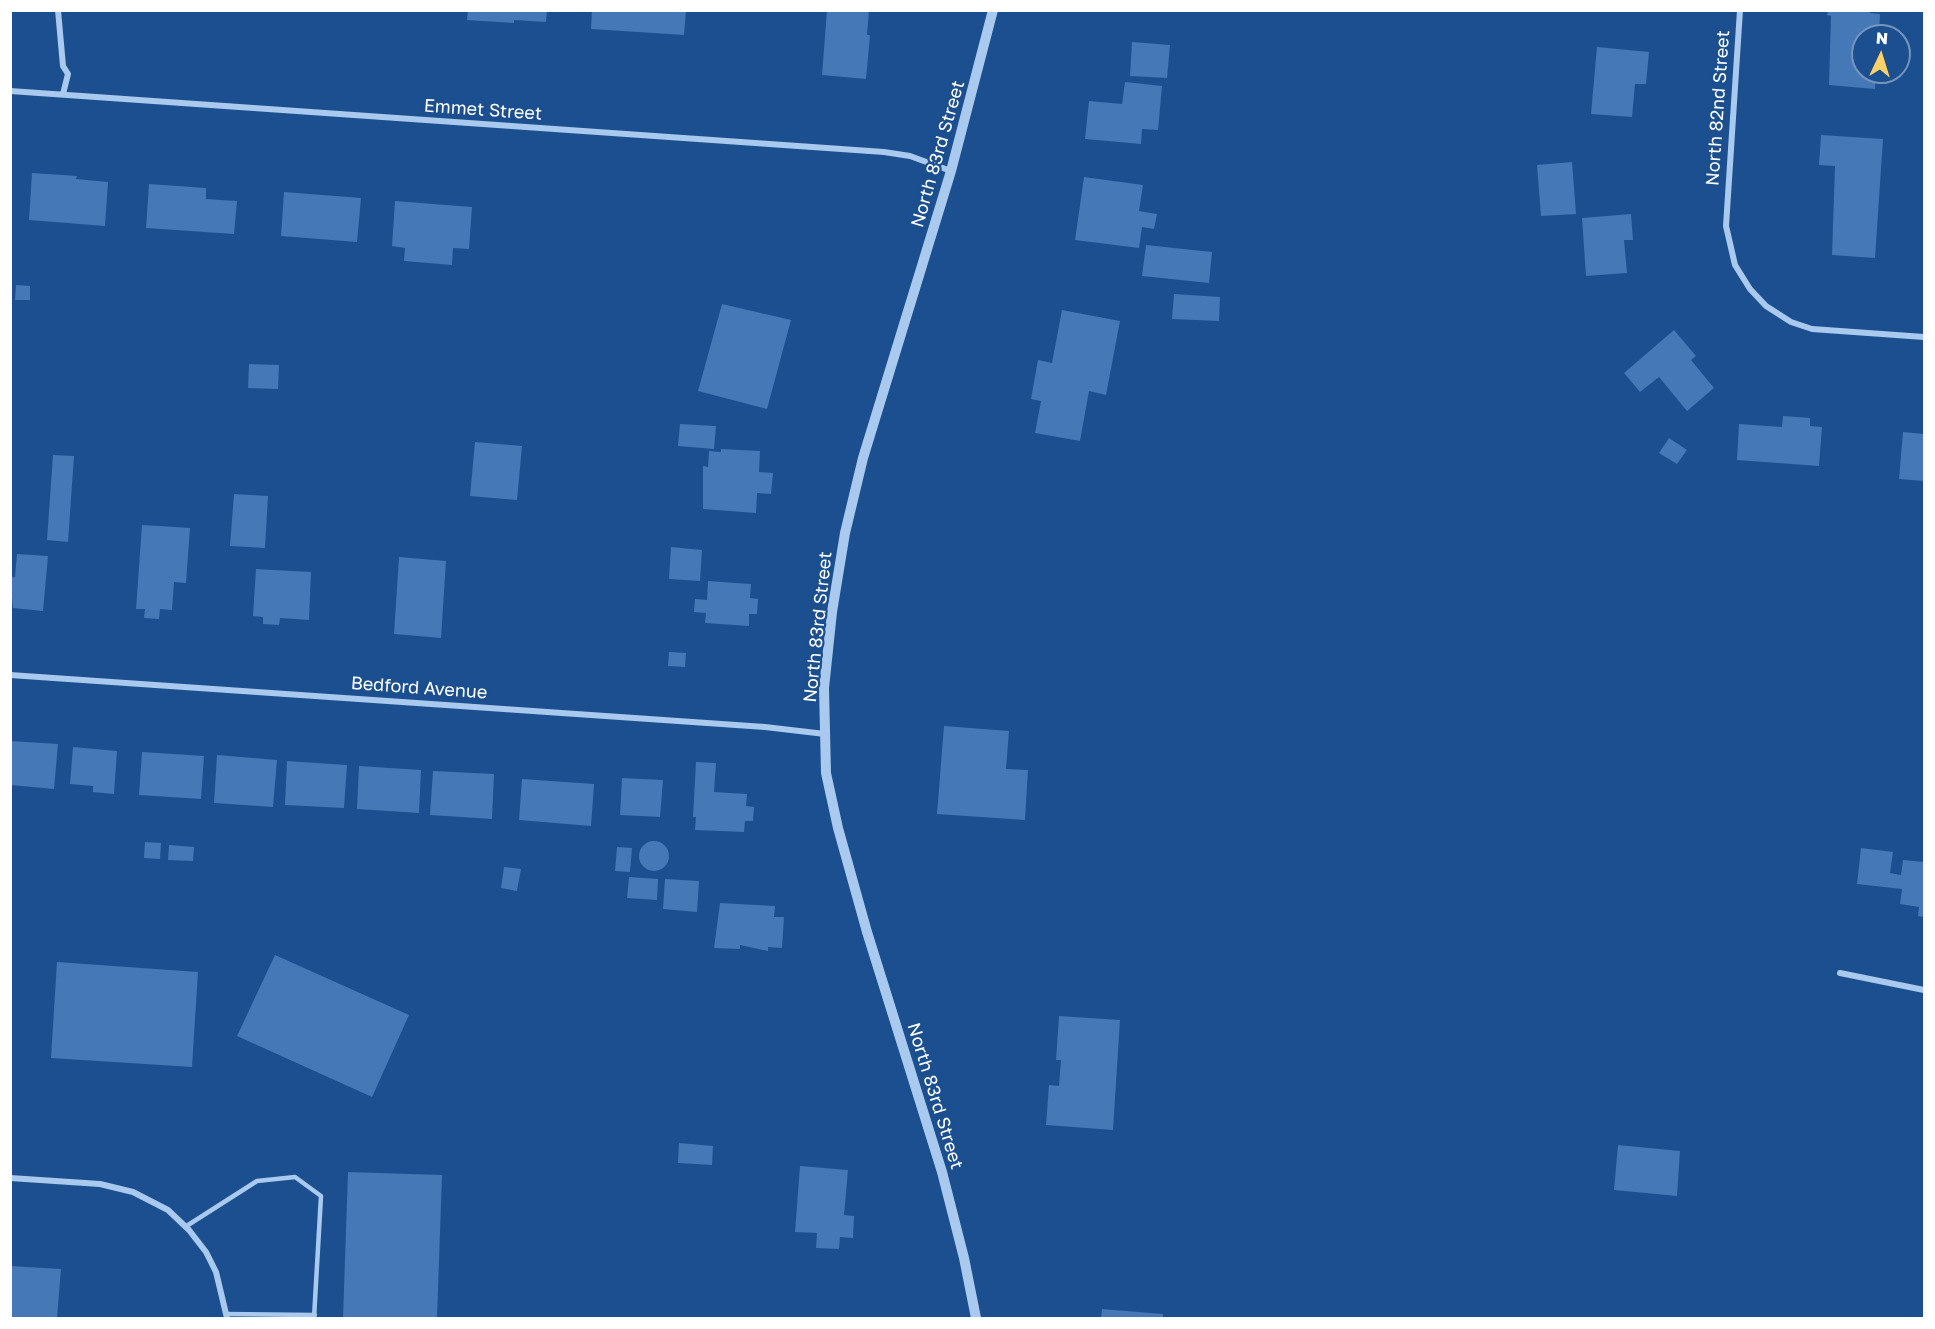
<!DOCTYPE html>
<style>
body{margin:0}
#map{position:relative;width:1935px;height:1329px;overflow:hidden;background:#1b4f8f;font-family:"Golos Text",sans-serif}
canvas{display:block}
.frame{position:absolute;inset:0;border:12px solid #fff;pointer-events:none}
.north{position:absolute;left:1851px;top:24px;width:60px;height:60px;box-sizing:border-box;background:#1b4f8f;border:2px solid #7695bc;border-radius:50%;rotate:4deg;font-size:16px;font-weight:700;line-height:24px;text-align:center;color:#fff}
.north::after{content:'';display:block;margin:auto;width:21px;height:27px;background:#ffd166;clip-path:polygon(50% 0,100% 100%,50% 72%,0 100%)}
</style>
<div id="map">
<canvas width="1935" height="1329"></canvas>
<div class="frame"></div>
<div class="north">N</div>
</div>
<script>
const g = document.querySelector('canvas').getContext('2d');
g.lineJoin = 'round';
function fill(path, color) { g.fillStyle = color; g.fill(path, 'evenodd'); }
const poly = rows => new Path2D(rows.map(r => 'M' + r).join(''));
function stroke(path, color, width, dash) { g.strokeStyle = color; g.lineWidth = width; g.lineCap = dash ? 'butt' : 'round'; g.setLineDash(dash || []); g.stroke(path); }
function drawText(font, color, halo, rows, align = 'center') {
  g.font = font + ' "Golos Text",sans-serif'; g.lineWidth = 4.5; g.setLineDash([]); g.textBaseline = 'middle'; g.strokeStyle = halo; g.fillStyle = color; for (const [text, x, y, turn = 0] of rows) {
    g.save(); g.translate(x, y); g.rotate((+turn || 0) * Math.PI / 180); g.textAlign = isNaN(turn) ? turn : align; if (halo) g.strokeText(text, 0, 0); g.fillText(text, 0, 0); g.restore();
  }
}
const building = poly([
 [468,10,547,10,546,22,514,20,514,23,467,20],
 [592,10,686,10,684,35,591,29],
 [827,10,869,10,867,35,870,35,866,79,822,75],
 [1828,10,1870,10,1870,13,1880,14,1879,36,1863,36,1863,72,1876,72,1875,89,1829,85,1831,16,1827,15],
 [1132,42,1170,45,1167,78,1130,76],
 [1597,47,1649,52,1646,84,1635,84,1632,117,1591,114],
 [1125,82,1162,86,1158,130,1142,129,1141,144,1085,139,1089,101,1122,104],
 [1821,135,1883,139,1875,258,1832,255,1835,166,1819,165],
 [1572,162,1576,214,1541,216,1537,165],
 [32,173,77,176,76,179,108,182,105,226,29,220],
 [1084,177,1143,185,1139,211,1157,214,1154,229,1142,227,1139,248,1075,240],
 [149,184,206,188,206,199,237,201,234,234,146,228],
 [284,192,361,198,357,242,281,236],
 [395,201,472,207,469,249,453,248,452,265,404,261,405,248,392,246],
 [1631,214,1633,240,1624,240,1627,273,1586,276,1582,218],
 [1146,245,1212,252,1209,283,1142,276],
 [16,285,30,286,30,300,15,300],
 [1174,294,1220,297,1219,321,1172,319],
 [722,304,791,320,767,409,698,391],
 [1062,310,1120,321,1106,395,1089,391,1080,441,1035,433,1041,401,1031,399,1038,360,1052,363],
 [1674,330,1696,356,1691,360,1714,388,1687,411,1659,377,1640,392,1624,373],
 [249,364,279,365,278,389,248,388],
 [1783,416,1810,418,1810,426,1822,427,1819,466,1737,460,1739,424,1782,427],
 [680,424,716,426,714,449,678,446],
 [1903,432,1924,434,1924,481,1899,479],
 [1669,438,1687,450,1677,464,1659,453],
 [475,442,522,446,517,500,470,496],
 [721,449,760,451,759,472,773,473,771,494,757,493,756,513,703,509,703,466,708,467,709,451,721,452],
 [53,455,74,456,68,542,47,540],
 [234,494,268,496,265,548,230,546],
 [142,525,190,528,186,583,174,582,172,610,160,609,159,619,144,618,145,609,136,609],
 [671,547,702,550,700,581,669,579],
 [17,554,48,556,43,611,13,608,10,577,15,577],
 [399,557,446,561,441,638,394,634],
 [256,569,311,572,309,620,280,618,279,625,263,624,263,617,253,616],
 [708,581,751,584,750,598,758,599,757,614,749,614,749,626,705,623,706,613,694,612,695,599,707,600],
 [669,652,686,653,685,667,668,666],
 [944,726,1009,731,1006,769,1028,770,1025,820,937,814],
 [10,741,58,744,54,789,10,785],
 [73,747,117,751,114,794,93,792,93,786,70,784],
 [142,752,204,756,201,799,139,795],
 [217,755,277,760,273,807,214,803],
 [287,761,347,765,344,808,285,805],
 [696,762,716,763,714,792,747,794,746,806,754,807,753,821,745,821,744,832,695,830,696,817,693,817],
 [359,766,421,770,419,813,357,809],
 [433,771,494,774,492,819,430,815],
 [622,778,663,780,660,817,620,815],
 [522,779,594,784,591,826,519,820],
 '639 856a15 15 0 1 1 30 0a15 15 0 1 1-30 0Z',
 [145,842,161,843,160,859,144,858],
 [169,845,194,847,193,861,168,860],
 [617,847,632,848,630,872,615,871],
 [1861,848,1893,852,1890,873,1901,875,1903,860,1924,862,1924,917,1918,916,1919,907,1900,904,1902,889,1857,884],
 [504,867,521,869,517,891,501,888],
 [629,877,658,879,657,900,627,898],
 [665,879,699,881,697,912,663,909],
 [720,903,775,906,774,917,784,917,782,948,768,947,768,951,740,945,740,949,714,948],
 [275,955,409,1015,372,1097,237,1036],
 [57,962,198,972,192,1067,51,1058],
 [1059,1016,1120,1020,1113,1130,1046,1125,1049,1085,1059,1086,1061,1060,1056,1060],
 [679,1143,713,1146,712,1165,678,1163],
 [1618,1145,1680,1151,1677,1196,1614,1190],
 [800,1166,848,1170,844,1215,854,1216,853,1238,840,1237,839,1249,816,1248,817,1233,795,1232],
 [348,1172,442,1175,437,1318,343,1318],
 [10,1266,61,1269,57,1318,10,1318],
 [1102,1309,1163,1314,1163,1318,1101,1318]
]);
const service = poly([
 [185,1227,257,1181,295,1177,321,1196,314,1318],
 [226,1314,315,1315]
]);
const minor = poly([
 [58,10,63,66,68,74,63,94],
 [1740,10,1726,226,1735,265,1750,289,1766,306,1791,322,1812,329,1924,337],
 [10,91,884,152,910,156,951,171],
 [10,675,765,727,825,734],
 [1840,973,1924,990],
 [10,1178,100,1184,133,1192,168,1210,189,1230,206,1252,216,1272,227,1318]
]);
const tertiary = poly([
 [976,1318,964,1258,942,1172,867,932,838,828,826,773,824,688,832,612,845,533,863,458,951,171,993,10]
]);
const streetNames = [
 ["North 82nd Street",1718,108,-86],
 ["Emmet Street",483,110,4],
 ["North 83rd Street",938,154,-74],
 ["North 83rd Street",818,627,-84],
 ["Bedford Avenue",419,688,4],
 ["North 83rd Street",935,1096,73]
];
fill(building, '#4478b7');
stroke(service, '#a9c9ee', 4.5);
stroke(minor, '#a9c9ee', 6);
stroke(tertiary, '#a9c9ee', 10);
drawText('18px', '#fff', '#1b4f8f', streetNames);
</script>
